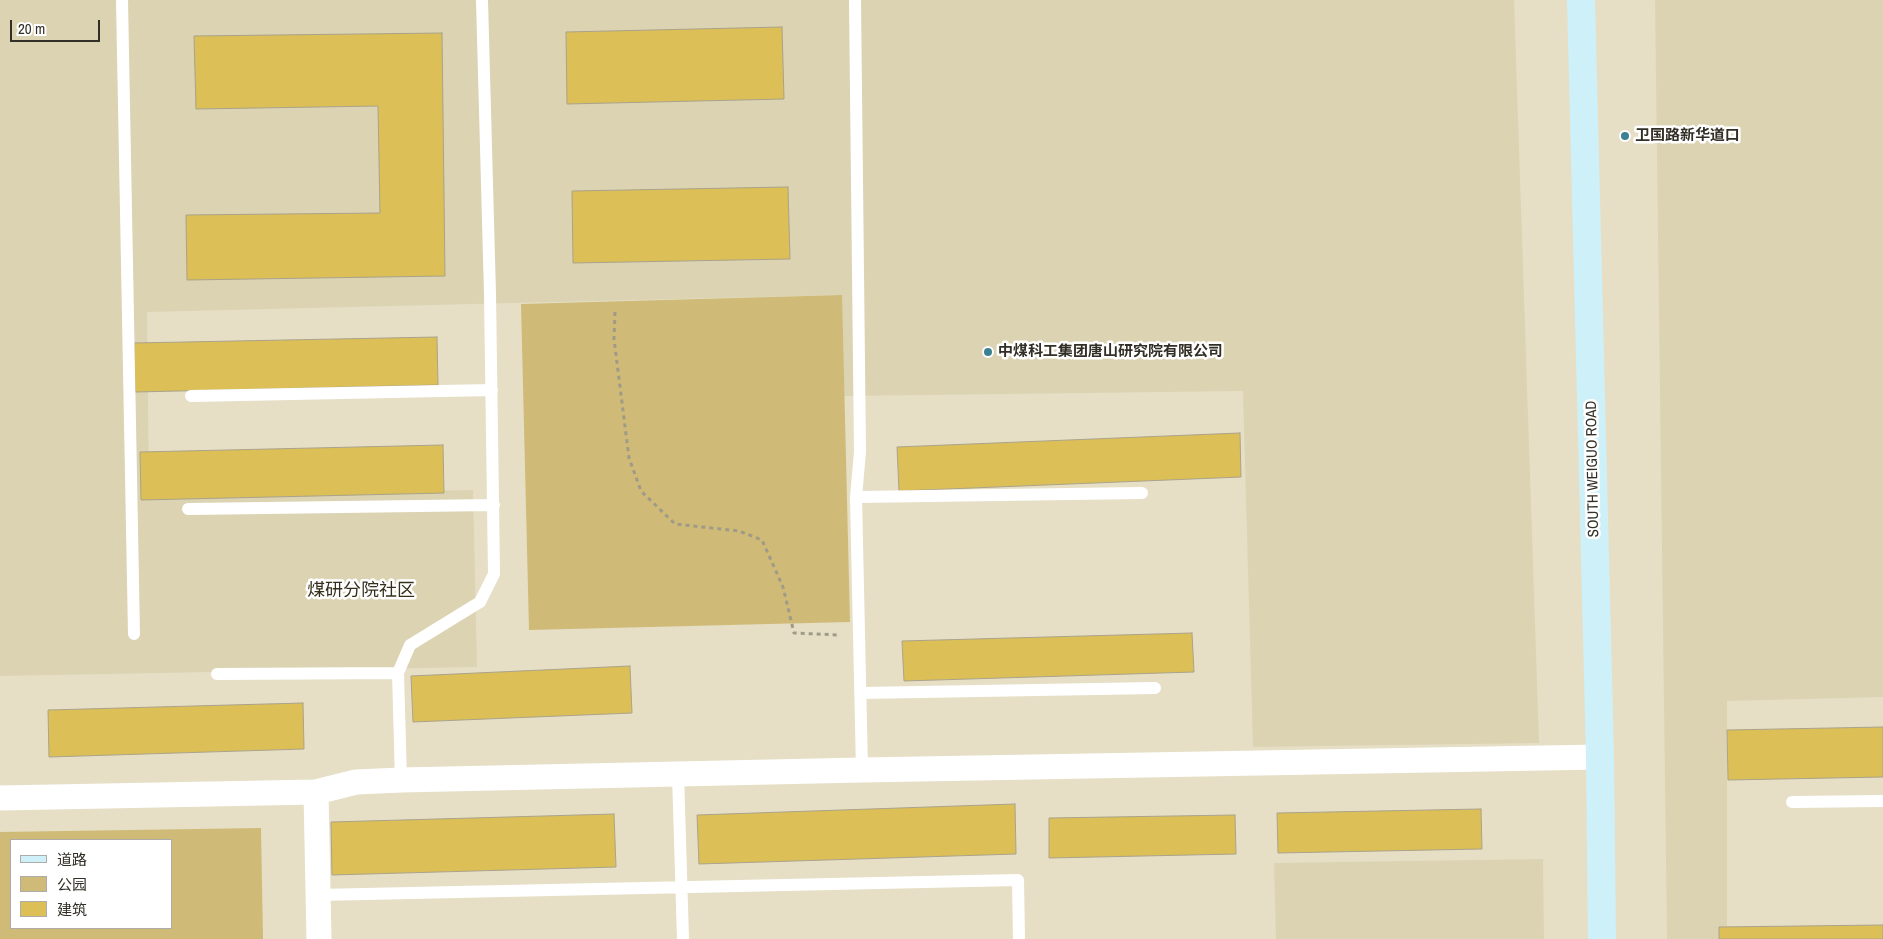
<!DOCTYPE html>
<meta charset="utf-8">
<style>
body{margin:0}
#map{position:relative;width:1883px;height:939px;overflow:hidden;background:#e6dfc6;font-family:"Archivo Narrow","Noto Sans SC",sans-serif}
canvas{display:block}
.legend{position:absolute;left:10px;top:839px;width:162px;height:90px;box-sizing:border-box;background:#fff;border:1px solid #adaca8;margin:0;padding:6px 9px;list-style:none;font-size:15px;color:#322f26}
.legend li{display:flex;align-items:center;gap:10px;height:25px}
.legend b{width:25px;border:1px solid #adaca8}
.scale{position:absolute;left:10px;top:20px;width:90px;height:22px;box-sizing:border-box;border:2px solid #322f26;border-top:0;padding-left:6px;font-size:15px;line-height:18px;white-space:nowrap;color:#322f26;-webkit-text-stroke:4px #fff;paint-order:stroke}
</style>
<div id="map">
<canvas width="1883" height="939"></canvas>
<ul class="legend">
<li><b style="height:6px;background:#cef0f8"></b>道路</li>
<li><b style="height:14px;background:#cfbb77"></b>公园</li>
<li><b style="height:14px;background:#dcbf56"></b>建筑</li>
</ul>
<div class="scale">20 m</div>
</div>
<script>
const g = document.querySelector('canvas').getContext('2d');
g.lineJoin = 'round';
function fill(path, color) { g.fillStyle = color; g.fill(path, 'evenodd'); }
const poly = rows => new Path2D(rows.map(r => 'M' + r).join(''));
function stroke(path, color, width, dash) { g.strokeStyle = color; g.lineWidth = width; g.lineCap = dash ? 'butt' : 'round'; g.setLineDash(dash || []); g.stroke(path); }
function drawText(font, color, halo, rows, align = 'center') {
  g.font = font + ' "Archivo Narrow","Noto Sans SC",sans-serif'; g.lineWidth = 5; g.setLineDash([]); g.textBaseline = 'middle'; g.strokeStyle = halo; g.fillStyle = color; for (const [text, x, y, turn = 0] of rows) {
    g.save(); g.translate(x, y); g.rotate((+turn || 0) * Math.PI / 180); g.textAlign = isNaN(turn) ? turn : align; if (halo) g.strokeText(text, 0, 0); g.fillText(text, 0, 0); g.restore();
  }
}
const built = poly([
 [0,0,1514,0,1539,743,1253,747,1243,391,844,396,841,295,147,312,149,495,473,490,477,667,0,676],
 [1655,0,1883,0,1883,697,1727,701,1727,939,1667,939],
 [1543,859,1544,939,1276,939,1274,863]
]);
const green = poly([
 [842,295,850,622,529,630,521,304],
 [261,828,263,939,0,939,0,832],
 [171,840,171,928,11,928,11,840]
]);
const building = poly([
 [782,27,784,99,567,104,566,32,782,27],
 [442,33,445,276,187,280,186,215,380,213,378,106,196,109,194,36,442,33],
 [788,187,790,259,573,263,572,191,788,187],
 [437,337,438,385,135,392,134,343,437,337],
 [1240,433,1241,477,899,491,897,447,1240,433],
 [443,445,444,493,141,500,140,452,443,445],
 [1192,633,1194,672,904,681,902,641,1192,633],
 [630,666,632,713,413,722,411,676,630,666],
 [303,703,304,749,49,757,48,710,303,703],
 [1883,727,1883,777,1728,780,1727,730,1883,727],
 [1015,804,1016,854,699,864,697,815,1015,804],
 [1481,809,1482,849,1278,853,1277,813,1481,809],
 [614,814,616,867,332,875,331,822,614,814],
 [1235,815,1236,854,1049,858,1049,818,1235,815],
 [1883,925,1883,939,1719,939,1719,927,1883,925]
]);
const path = poly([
 [615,312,614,339,629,458,641,491,675,524,739,531,762,540,783,587,794,633,839,635]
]);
const service = poly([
 [122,0,134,634],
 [855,0,860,452,856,497,862,770],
 [191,396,492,390],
 [856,497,1142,493],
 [188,509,494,505],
 [217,674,398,673],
 [861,693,1155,688],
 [678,774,683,939],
 [401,780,398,673,410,645,480,602,494,574,490,294,482,0],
 [1792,802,1883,801],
 [318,895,1018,880,1019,939]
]);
const minor = poly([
 [316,792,356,782,401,780,862,770,1600,757],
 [0,798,316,792,319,939]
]);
const secondary = poly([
 [1581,0,1600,757,1602,939]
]);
const markers = [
 [1625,136,5,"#3d8091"],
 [988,352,5,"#3d8091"]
];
const poiNames = [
 ["卫国路新华道口",1635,136],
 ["中煤科工集团唐山研究院有限公司",998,352]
];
const streetNames = [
 ["SOUTH WEIGUO ROAD",1593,469,-91]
];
const quarterNames = [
 ["煤研分院社区",361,591]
];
fill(built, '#dcd3b3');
fill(green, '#cfbb77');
fill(building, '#dcbf56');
stroke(building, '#aaa38b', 1);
stroke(path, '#a09a88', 3, [4, 4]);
stroke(service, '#fff', 12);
stroke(minor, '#fff', 25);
stroke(secondary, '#cef0f8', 28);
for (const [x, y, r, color] of markers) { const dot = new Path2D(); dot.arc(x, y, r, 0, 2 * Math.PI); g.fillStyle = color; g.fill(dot); stroke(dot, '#fff', 2); }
drawText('bold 15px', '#322f26', '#fff', poiNames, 'left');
drawText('15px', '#322f26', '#fff', streetNames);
drawText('18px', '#352f1b', '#fff', quarterNames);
</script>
